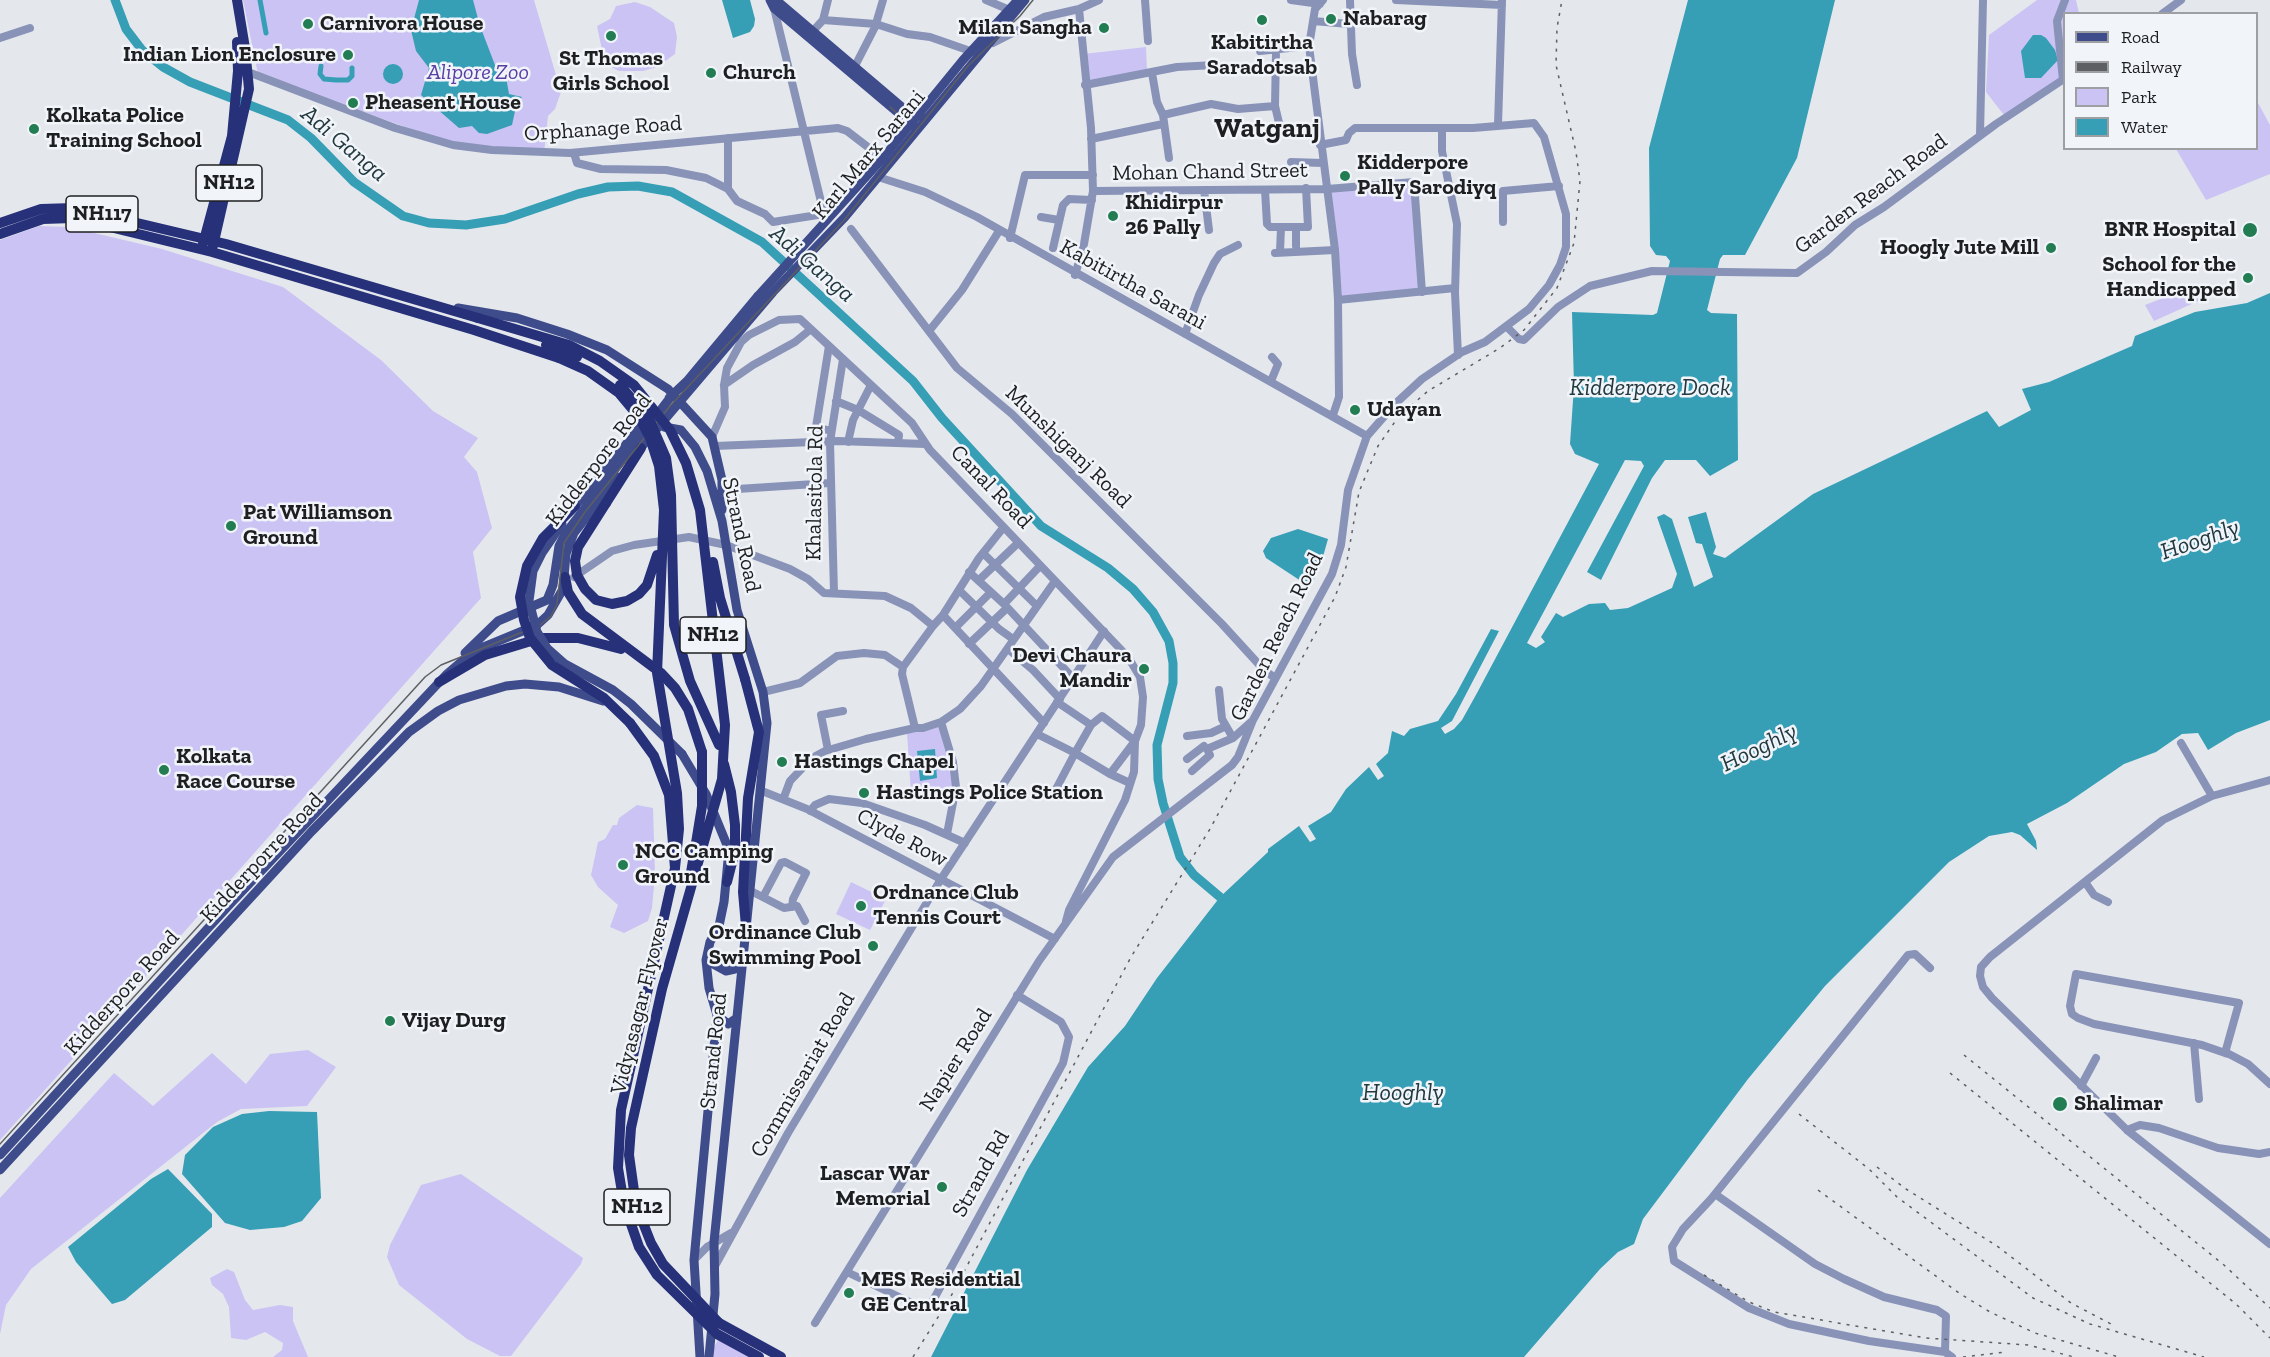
<!DOCTYPE html>
<style>
body{margin:0}
#map{position:relative;width:2270px;height:1357px;overflow:hidden;background:#e4e8ed;font-family:"Zilla Slab",serif}
canvas{display:block}
.legend{position:absolute;left:2063px;top:12px;width:195px;height:138px;box-sizing:border-box;background:#f1f5fa;border:2px solid #9d9fa3;margin:0;padding:8px 10px;list-style:none;font-size:18px;color:#1e1f21}
.legend li{display:flex;align-items:center;gap:12px;height:30px}
.legend b{width:30px;border:2px solid #9d9fa3}
</style>
<div id="map">
<canvas width="2270" height="1357"></canvas>
<ul class="legend">
<li><b style="height:8px;background:#3f4c8b"></b>Road</li>
<li><b style="height:8px;background:#5d5f62"></b>Railway</li>
<li><b style="height:16px;background:#cac3f3"></b>Park</li>
<li><b style="height:16px;background:#369eb5"></b>Water</li>
</ul>
</div>
<script>
const g = document.querySelector('canvas').getContext('2d');
g.lineJoin = 'round';
function fill(path, color) { g.fillStyle = color; g.fill(path, 'evenodd'); }
const poly = rows => new Path2D(rows.map(r => 'M' + r).join(''));
function stroke(path, color, width, dash) { g.strokeStyle = color; g.lineWidth = width; g.lineCap = dash ? 'butt' : 'round'; g.setLineDash(dash || []); g.stroke(path); }
function drawText(font, color, halo, rows, align = 'center') {
  g.font = font + ' "Zilla Slab",serif'; g.lineWidth = 5; g.setLineDash([]); g.textBaseline = 'middle'; g.strokeStyle = halo; g.fillStyle = color; for (const [text, x, y, turn = 0] of rows) {
    g.save(); g.translate(x, y); g.rotate((+turn || 0) * Math.PI / 180); g.textAlign = isNaN(turn) ? turn : align; if (halo) g.strokeText(text, 0, 0); g.fillText(text, 0, 0); g.restore();
  }
}
const green = poly([
 [243,0,534,0,561,92,555,109,548,116,544,153,453,144,258,74],
 [2037,0,2076,0,2079,13,2064,14,2064,76,2004,115,1986,92,1989,35],
 [635,2,650,7,674,23,677,37,675,54,657,67,643,71,619,71,605,64,597,26,610,19,616,6],
 [1146,47,1147,71,1087,84,1083,54],
 [2257,101,2270,125,2270,174,2206,200,2176,149,2256,148],
 [1411,186,1420,290,1340,297,1329,192],
 [39,226,69,227,162,249,283,287,381,360,433,411,478,438,464,457,477,472,492,528,473,552,481,598,176,941,150,961,146,977,0,1140,0,240],
 [2199,284,2205,298,2154,321,2145,305],
 [941,725,951,762,953,790,911,793,907,733],
 [637,805,653,808,655,874,652,908,648,921,624,933,610,927,618,905,598,887,591,875,598,842,605,839,613,825,617,825,619,818],
 [851,882,886,899,870,930,836,914],
 [308,1050,336,1067,307,1106,241,1109,217,1122,31,1269,6,1305,0,1334,0,1198,114,1073,153,1106,212,1053,246,1084,270,1054],
 [461,1174,583,1258,581,1264,511,1356,500,1356,467,1339,399,1285,387,1257,390,1245,421,1185],
 [227,1269,234,1272,245,1300,253,1310,280,1305,293,1307,293,1321,308,1357,273,1357,282,1350,283,1343,265,1332,246,1340,231,1338,229,1307,223,1294,212,1285,210,1278],
 [718,1340,750,1357,714,1357,714,1347]
]);
const water = poly([
 [419,0,473,0,480,26,495,65,506,77,509,94,522,97,517,102,512,125,487,134,479,133,472,126,459,128,421,95,429,68,416,51,411,30],
 [750,0,755,19,754,26,750,32,733,38,722,0],
 [1688,0,1835,0,1797,158,1745,255,1723,255,1720,259,1707,310,1711,313,1737,314,1738,460,1710,476,1696,460,1665,460,1652,478,1601,580,1587,572,1644,466,1641,461,1625,460,1527,643,1536,648,1545,642,1541,637,1556,613,1563,617,1589,604,1605,603,1610,610,1628,608,1672,588,1677,574,1657,517,1664,514,1672,519,1694,587,1713,577,1702,544,1696,543,1688,517,1706,512,1716,547,1713,554,1725,558,1813,494,1987,411,1999,427,2031,410,2022,389,2049,382,2132,346,2135,336,2195,312,2247,303,2270,293,2270,720,2236,733,2208,750,2198,733,2182,734,2156,752,2124,764,2067,803,2027,824,2036,841,2037,850,2020,835,2012,832,1989,836,1949,862,1825,986,1748,1079,1643,1219,1634,1244,1618,1252,1600,1269,1524,1357,931,1357,1027,1170,1088,1067,1125,1026,1157,978,1220,897,1268,852,1268,849,1299,826,1310,842,1316,839,1308,826,1331,812,1346,789,1369,767,1378,780,1384,776,1376,764,1388,753,1392,731,1404,736,1410,729,1438,721,1456,694,1491,629,1499,631,1452,721,1441,728,1445,734,1454,729,1462,720,1477,693,1599,464,1575,454,1570,444,1574,386,1572,312,1653,315,1657,313,1670,261,1666,256,1656,255,1650,246,1649,148],
 [2033,35,2041,35,2046,38,2055,50,2058,60,2041,78,2025,78,2021,51],
 '383 74a10 10 0 1 1 20 0a10 10 0 1 1-20 0Z',
 [1298,529,1328,539,1320,567,1310,587,1266,558,1263,551,1271,538],
 [935,749,937,778,920,781,917,751],
 [269,1111,317,1112,321,1198,302,1221,284,1227,250,1230,225,1223,182,1174,185,1155,213,1127,242,1114],
 [168,1169,212,1214,212,1227,125,1300,112,1304,76,1262,68,1247,151,1179]
]);
const canal = poly([
 [260,0,266,33],
 [321,66,320,74,324,79,336,80,348,80,352,76,352,68]
]);
const river = poly([
 [115,0,126,29,142,50,163,67,190,82,288,120,311,138,354,182,403,216,429,223,466,225,505,219,578,194,608,187,638,186,672,192,762,242,913,381,942,418,1041,526,1108,568,1133,589,1153,612,1169,641,1173,663,1173,683,1157,745,1158,779,1163,803,1180,857,1194,875,1220,897]
]);
const minor = poly([
 [986,0,1012,11],
 [1145,0,1148,41],
 [1291,0,1320,4],
 [1323,0,1315,9,1309,46,1335,250,1338,300,1339,397,1333,415],
 [1350,0,1352,54,1357,85],
 [1396,0,1502,5],
 [2162,14,2181,0],
 [823,20,876,24,907,34,930,37,976,53],
 [1313,21,1349,24],
 [813,31,823,20,828,0],
 [0,38,30,28],
 [993,43,1044,17,1079,9,1099,0],
 [1260,51,1309,46],
 [1276,51,1275,106,1280,127,1319,138],
 [855,66,875,27,883,0],
 [248,72,395,128,453,145,492,150,570,153,838,128,847,131,886,161],
 [1152,73,1157,102,1163,115],
 [2063,80,2057,21,2065,0],
 [1085,85,1177,67,1215,65],
 [1498,125,1502,0],
 [1442,128,1442,151,1457,224,1455,293,1458,355],
 [1980,135,1983,0],
 [728,138,728,189,737,201,765,214,773,222,824,214,774,8],
 [1091,139,1163,124],
 [574,153,577,163,601,169,666,170,706,178,728,189],
 [1169,158,1163,115,1211,104,1238,109,1275,106],
 [1291,162,1323,163],
 [878,177,925,192,977,217,1367,436],
 [1204,190,1209,230],
 [1265,190,1267,224,1270,227,1308,227,1306,188],
 [1093,191,1327,189,1414,182,1422,292],
 [1041,217,1059,220],
 [1503,222,1503,191,1559,186],
 [851,229,957,368,1012,414,1222,624,1264,670,1275,678],
 [1010,238,1025,175,1093,175],
 [1296,246,1296,227],
 [1053,248,1063,205,1069,199,1092,200],
 [1280,252,1281,227],
 [1275,253,1335,250],
 [1075,275,1084,244,1093,191,1091,128,1079,9],
 [1338,300,1455,288],
 [1507,327,1519,339,1524,340,1558,307,1590,286,1652,271,1797,273,1826,252,1855,225,1884,207,1996,124,2064,79],
 [929,331,962,290,999,231],
 [1185,334,1199,295,1214,263,1220,254,1238,245],
 [829,346,816,427,831,431],
 [1271,381,1278,364,1272,357],
 [724,385,753,365,795,342,811,329],
 [836,401,858,410,899,435,898,443],
 [712,437,725,407,724,385,727,368,741,342,749,335,779,320,800,319,912,423,930,450,1128,657,1140,677,1143,697,1141,725,1135,741,1134,772,1125,800,1069,910,1066,921],
 [848,442,853,420,871,385],
 [715,446,838,441,925,444],
 [722,490,830,483],
 [983,553,1036,605],
 [969,572,1004,604,1073,678],
 [574,577,612,551,634,545,689,537,726,545,790,569,808,579,824,593,885,596,911,608,933,626,943,615,1044,723],
 [979,580,1018,543],
 [959,590,999,629,1013,639],
 [834,592,830,442,843,359],
 [1004,604,1040,566],
 [943,615,979,558,1003,528],
 [955,628,991,592],
 [969,644,1007,608],
 [1008,649,1033,670,1060,699],
 [1219,690,1222,719,1233,738],
 [763,692,800,683,837,656,864,653,885,655,903,667,933,626],
 [1057,702,1091,725],
 [941,722,953,762,956,787,947,834],
 [915,728,923,728,941,722,960,709,981,686,1055,581],
 [1037,734,1075,753,1091,725,1102,716,1135,741,1110,774,1130,783],
 [1187,736,1211,733,1224,727],
 [2181,743,2212,796],
 [828,750,821,715,843,711],
 [1187,759,1204,746,1207,749],
 [1192,771,1210,755,1207,749,1233,738,1251,722],
 [2270,780,2212,796,2163,820,1990,957,1981,967,1980,976,1983,987,1992,998,2127,1130,2270,1244],
 [762,791,807,809,1055,939],
 [1055,791,1075,753,1110,774],
 [784,797,790,781,812,758,825,751,866,739,915,728,902,674,903,667],
 [810,811,815,805,829,799,862,803,925,825,965,843],
 [2085,882,2094,895,2108,902],
 [749,890,784,908,797,906,805,921],
 [763,897,781,863,785,862,806,873,793,899,792,907],
 [1930,968,1915,954,1908,955,1711,1199,1683,1229,1672,1247,1674,1261,1749,1308,1789,1324,1869,1341,1945,1352,1952,1357],
 [2194,1043,2199,1099],
 [2225,1053,2239,1003,2076,974,2070,1006,2072,1014,2078,1018,2094,1024,2202,1045,2225,1053,2229,1054,2248,1064,2270,1084],
 [2081,1086,2096,1058],
 [2127,1130,2140,1125,2159,1128,2218,1148,2259,1154,2270,1152],
 [1715,1194,1815,1264,1844,1279,1884,1297,1937,1310,1946,1316,1945,1352],
 [694,1260,707,1247,731,1233],
 [715,1266,788,1133,941,879,1104,631],
 [847,1272,920,1307,930,1306,1063,1063,1069,1037,1061,1022,1017,995],
 [815,1323,1039,961,1113,857,1232,765,1238,757,1253,720,1332,574,1341,545,1348,490,1367,436,1395,404,1422,379,1462,352,1485,342,1529,309,1549,285,1560,265,1566,247,1566,214,1544,137,1534,123,1473,128,1355,128,1349,133,1346,140,1320,145]
]);
const major = poly([
 [770,0,774,8,915,127],
 [776,0,910,114,922,117],
 [458,308,517,318,567,334,607,350,668,389,712,437,722,480,722,510],
 [669,398,688,380,758,296,765,294],
 [664,427,681,430,695,447,707,471,722,521,737,610,763,692,767,723,714,1242,715,1294,709,1357],
 [637,452,773,292,845,217,1025,0],
 [575,506,646,420],
 [465,653,498,621,547,600,553,585,559,546,565,534,673,394],
 [682,754,706,794,729,850,724,902,719,926,710,942,706,960,709,988,717,1015,694,1260,700,1357],
 [706,960,726,971,735,969,742,960],
 [717,1015,728,1024,737,1018],
 [0,1155,232,902,446,675,474,651,537,625,548,615,563,589,566,554,574,533,618,477],
 [0,1170,312,831,409,732,438,711,459,700,506,686,525,684,559,687,603,701]
]);
const highway = poly([
 [0,223,41,209,74,208,226,244,478,318],
 [0,234,43,219,73,218,212,252,474,330,559,358],
 [203,244,232,136,238,71,237,42],
 [213,246,249,89,245,48,237,0],
 [606,503,641,448],
 [565,577,568,592,582,614,661,673,675,688,688,709,702,752],
 [745,679,759,732,748,798,743,892,746,926],
 [439,682,485,655,541,638,578,638,621,649],
 [724,764,731,792,735,825,735,851,727,882],
 [690,878,696,843],
 [624,1204,618,1168,621,1110,675,868,669,795,654,756,630,723],
 [719,1323,781,1357]
]);
const tram = poly([
 [890,107,902,118],
 [0,1144,425,677,441,665,540,625,551,616,557,604,564,543,585,512,670,406,845,219,968,66,1020,16,1033,0]
]);
const rail = poly([
 [1964,1055,2224,1265,2270,1308],
 [1950,1073,2236,1304,2270,1338],
 [1799,1114,1869,1169,1897,1197,2033,1298,2090,1324,2204,1357],
 [1877,1167,1906,1189,1997,1246,2071,1303,2111,1324],
 [1818,1190,1959,1293,1990,1312,2035,1333,2119,1357],
 [1704,1275,1749,1302,1774,1312,1926,1338,2028,1345,2074,1357],
 [913,1357,950,1298,1131,957,1210,829,1335,597,1346,567,1359,492,1378,446,1399,416,1428,391,1500,348,1524,330,1557,288,1574,243,1580,181,1576,152,1556,65,1557,28,1562,0],
 [1963,1357,2006,1352]
]);
const majorBridge = poly([
 [758,296,883,158,963,60,1018,0],
 [562,524,542,553,533,571,529,601,537,632,547,648,565,664,613,690,631,704,682,754]
]);
const highwayBridge = poly([
 [478,318,569,345,600,361,634,385,670,430,686,463,700,510,725,725,722,779,662,989,631,1128,629,1155,636,1205,651,1243,663,1264,719,1323],
 [546,345,577,357],
 [559,358,588,371,619,393,639,417,650,438,659,466,664,510,657,673,677,793,679,829,675,868],
 [620,385,649,419,666,458,671,495,674,625,690,681,719,745],
 [606,503,578,547,575,561,577,575,585,589,596,600,612,604,627,601,639,594,647,585,657,555],
 [575,506,543,538,527,566,520,597,524,620,530,638,552,665,604,698,630,723],
 [713,562,720,598,745,679],
 [696,843,702,806,702,752],
 [624,1204,639,1247,657,1275,717,1334,759,1357]
]);
const markers = [
 [1331,19,6,"#227d53"],
 [1262,20,6,"#227d53"],
 [308,24,6,"#227d53"],
 [1104,28,6,"#227d53"],
 [611,36,6,"#227d53"],
 [348,55,6,"#227d53"],
 [711,73,6,"#227d53"],
 [353,103,6,"#227d53"],
 [34,129,6,"#227d53"],
 [1345,176,6,"#227d53"],
 [1113,216,6,"#227d53"],
 [2250,230,8,"#227d53"],
 [2051,248,6,"#227d53"],
 [2248,278,6,"#227d53"],
 [1355,410,6,"#227d53"],
 [231,526,6,"#227d53"],
 [1144,669,6,"#227d53"],
 [782,762,6,"#227d53"],
 [164,770,6,"#227d53"],
 [864,793,6,"#227d53"],
 [623,865,6,"#227d53"],
 [861,906,6,"#227d53"],
 [873,946,6,"#227d53"],
 [390,1021,6,"#227d53"],
 [2060,1104,8,"#227d53"],
 [942,1187,6,"#227d53"],
 [849,1293,6,"#227d53"]
];
const shields = [
 [229,183,66],
 [102,214,72],
 [713,635,66],
 [637,1207,66]
];
const shieldNames = [
 ["NH12",229,183],
 ["NH117",102,214],
 ["NH12",713,635],
 ["NH12",637,1207]
];
const poiNames = [
 ["Nabarag",1343,19],
 ["Carnivora House",320,24],
 ["Milan Sangha",1092,28,"right"],
 ["Kabitirtha",1262,43,"center"],
 ["Saradotsab",1262,68,"center"],
 ["Indian Lion Enclosure",336,55,"right"],
 ["St Thomas",611,59,"center"],
 ["Girls School",611,84,"center"],
 ["Church",723,73],
 ["Pheasent House",365,103],
 ["Kolkata Police",46,116],
 ["Training School",46,141],
 ["Kidderpore",1357,163],
 ["Pally Sarodiyq",1357,188],
 ["Khidirpur",1125,203],
 ["26 Pally",1125,228],
 ["BNR Hospital",2236,230,"right"],
 ["Hoogly Jute Mill",2039,248,"right"],
 ["School for the",2236,265,"right"],
 ["Handicapped",2236,290,"right"],
 ["Udayan",1367,410],
 ["Pat Williamson",243,513],
 ["Ground",243,538],
 ["Devi Chaura",1132,656,"right"],
 ["Mandir",1132,681,"right"],
 ["Kolkata",176,757],
 ["Race Course",176,782],
 ["Hastings Chapel",794,762],
 ["Hastings Police Station",876,793],
 ["NCC Camping",635,852],
 ["Ground",635,877],
 ["Ordnance Club",873,893],
 ["Tennis Court",873,918],
 ["Ordinance Club",861,933,"right"],
 ["Swimming Pool",861,958,"right"],
 ["Vijay Durg",402,1021],
 ["Shalimar",2074,1104],
 ["Lascar War",930,1174,"right"],
 ["Memorial",930,1199,"right"],
 ["MES Residential",861,1280],
 ["GE Central",861,1305]
];
const parkNames = [
 ["Alipore Zoo",478,73]
];
const streetNames = [
 ["Orphanage Road",603,129,-4],
 ["Karl Marx Sarani",869,155,-50],
 ["Mohan Chand Street",1210,172,-1],
 ["Garden Reach Road",1871,194,-37],
 ["Kabitirtha Sarani",1133,285,29],
 ["Munshiganj Road",1068,447,44],
 ["Kidderpore Road",599,460,-53],
 ["Canal Road",991,487,46],
 ["Khalasitola Rd",815,493,-89],
 ["Strand Road",741,535,78],
 ["Garden Reach Road",1277,637,-64],
 ["Clyde Row",902,838,28],
 ["Kidderporre Road",262,858,-47],
 ["Kidderpore Road",122,993,-48],
 ["Vidyasagar Flyover",640,1006,-76],
 ["Strand Road",714,1051,-84],
 ["Napier Road",956,1060,-58],
 ["Commissariat Road",803,1075,-60],
 ["Strand Rd",981,1174,-61]
];
const waterNames = [
 ["Adi Ganga",344,144,40],
 ["Adi Ganga",812,264,41],
 ["Kidderpore Dock",1650,388],
 ["Hooghly",2200,540,-19],
 ["Hooghly",1759,748,-26],
 ["Hooghly",1403,1093]
];
const districtNames = [
 ["Watganj",1267,129]
];
fill(green, '#cac3f3');
fill(water, '#369eb5');
stroke(canal, '#369eb5', 5);
stroke(river, '#369eb5', 9);
stroke(minor, '#8993b8', 8);
stroke(major, '#3f4c8b', 9);
stroke(highway, '#273179', 10);
stroke(tram, '#5d5f62', 1.5);
stroke(rail, '#5d5f62', 1.5, [3, 6]);
stroke(majorBridge, '#3f4c8b', 9);
stroke(highwayBridge, '#273179', 10);
for (const [x, y, r, color] of markers) { const dot = new Path2D(); dot.arc(x, y, r, 0, 2 * Math.PI); g.fillStyle = color; g.fill(dot); stroke(dot, '#f1f5fa', 2); }
for (const [x, y, w] of shields) { const box = new Path2D(); box.roundRect(x - w / 2, y - 18, w, 36, 4.5); g.fillStyle = '#f1f5fa'; g.fill(box); stroke(box, '#1e1f21', 1.5); }
drawText('bold 21px', '#1e1f21', null, shieldNames);
drawText('bold 22px', '#1e1f21', '#f1f5fa', poiNames, 'left');
drawText('italic 22px', '#5b40a4', '#f1f5fa', parkNames);
drawText('22px', '#1e1f21', '#f1f5fa', streetNames);
drawText('italic 24px', '#22393f', '#f1f5fa', waterNames);
drawText('bold 28px', '#1e1f21', '#f1f5fa', districtNames);
</script>
